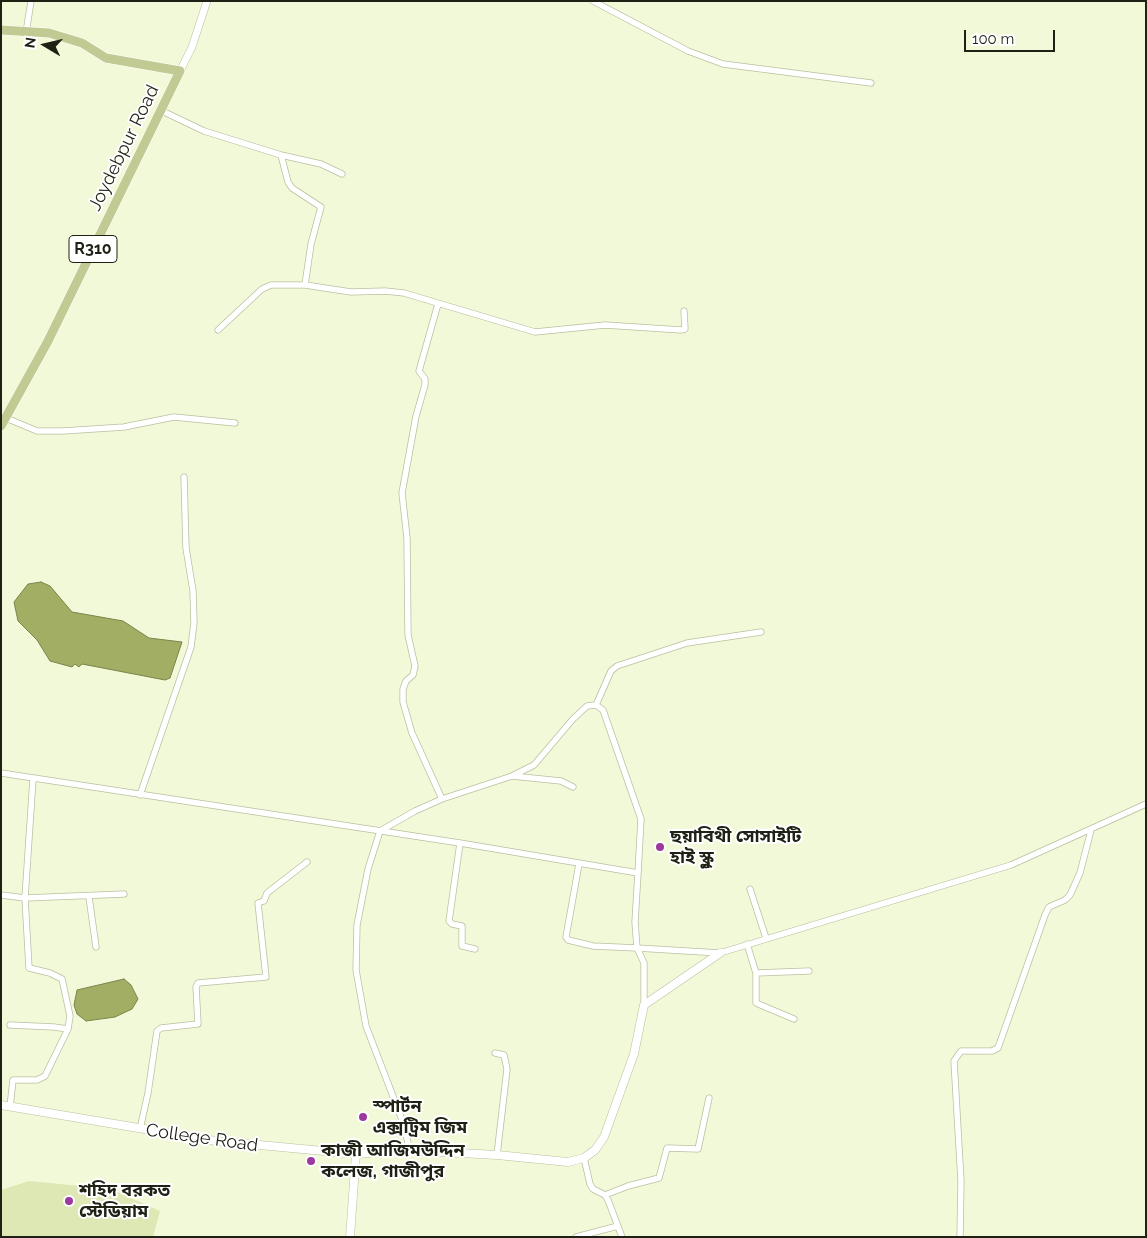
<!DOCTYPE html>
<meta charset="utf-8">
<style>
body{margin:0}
#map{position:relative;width:1147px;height:1238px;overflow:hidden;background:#f2f9d8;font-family:Raleway,sans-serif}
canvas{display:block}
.frame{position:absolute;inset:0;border:2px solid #1e2114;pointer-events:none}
.north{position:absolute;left:20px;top:20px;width:50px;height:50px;-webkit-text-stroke:4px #fff;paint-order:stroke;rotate:279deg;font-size:14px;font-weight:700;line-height:20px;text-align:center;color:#1e2114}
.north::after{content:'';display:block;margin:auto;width:18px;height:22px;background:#1e2114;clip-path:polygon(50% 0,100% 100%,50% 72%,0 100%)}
.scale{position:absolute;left:964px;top:30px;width:91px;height:22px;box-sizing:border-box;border:2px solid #1e2114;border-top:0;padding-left:6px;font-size:15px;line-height:18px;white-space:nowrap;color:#1e2114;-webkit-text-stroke:4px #fff;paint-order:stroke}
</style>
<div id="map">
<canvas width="1147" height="1238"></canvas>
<div class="frame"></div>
<div class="north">N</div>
<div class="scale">100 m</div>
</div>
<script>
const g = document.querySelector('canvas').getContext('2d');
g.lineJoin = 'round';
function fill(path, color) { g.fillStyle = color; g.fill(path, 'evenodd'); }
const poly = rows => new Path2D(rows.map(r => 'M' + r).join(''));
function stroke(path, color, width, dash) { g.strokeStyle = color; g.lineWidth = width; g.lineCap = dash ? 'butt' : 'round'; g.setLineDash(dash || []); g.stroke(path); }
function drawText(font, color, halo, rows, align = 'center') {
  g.font = font + ' Raleway,"Noto Sans Bengali",sans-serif'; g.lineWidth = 4; g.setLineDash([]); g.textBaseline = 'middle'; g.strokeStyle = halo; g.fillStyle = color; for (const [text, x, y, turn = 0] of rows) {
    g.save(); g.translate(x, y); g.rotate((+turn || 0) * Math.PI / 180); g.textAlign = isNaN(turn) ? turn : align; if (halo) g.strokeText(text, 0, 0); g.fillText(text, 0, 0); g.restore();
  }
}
const green = poly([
 [29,1181,111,1189,160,1211,153,1237,1,1237,1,1190]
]);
const water = poly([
 [41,582,50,586,72,612,123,621,149,638,182,642,170,678,165,680,82,664,79,667,75,664,72,667,50,661,37,640,18,621,14,602,28,584,41,582],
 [124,979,131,985,138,999,132,1009,115,1017,86,1021,77,1014,74,1005,77,990,124,979]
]);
const minor = poly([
 [593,1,688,51,723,64,871,83],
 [26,33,31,1],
 [160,110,204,131,281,155,321,164,342,174],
 [281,155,288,182,292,188,321,207,311,244,305,285],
 [438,304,419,371,425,379,425,385,416,416,402,493,407,538,408,635,415,666,413,675,406,681,403,689,403,702,412,733,442,799],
 [218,330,262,289,271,285,305,285,351,292,385,291,404,293,535,332,605,325,681,330,685,329,684,311],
 [6,418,37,431,63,431,124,427,174,417,235,423],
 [596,705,611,671,617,666,687,643,761,632],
 [1,773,460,843,638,873,635,922,637,948,720,953,1011,865,1146,804],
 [512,776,561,781,573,787],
 [140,795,191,647,194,623,193,591,186,548,184,477],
 [460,843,449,921,452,924,462,926,462,946,475,949],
 [579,864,566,937,568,940,593,946,637,948,644,963,644,1005],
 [750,889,766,938],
 [1,895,25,898,124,894],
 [89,897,96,947],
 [747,944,756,973,756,1003,794,1019],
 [756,973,809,971],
 [10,1025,54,1027,68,1029,70,1016,62,979,50,973,29,968,25,898,33,779],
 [495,1053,504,1055,507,1069,497,1155],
 [10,1107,13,1080,37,1080,45,1076,68,1029],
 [140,1129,148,1093,157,1031,161,1028,198,1024,196,987,198,983,266,977,258,903,264,901,267,893,307,862],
 [404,1150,408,1143,404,1125,366,1026,356,970,357,925,368,869,380,831,415,811,442,799,512,776,534,765,573,719,587,706,596,705,603,710,641,819,638,873],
 [584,1158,590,1184,593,1189,605,1195,608,1200,622,1237],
 [605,1195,628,1186,659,1178,667,1148,698,1149,709,1098],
 [576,1237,618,1226],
 [960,1237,961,1181,954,1061,961,1051,992,1051,998,1048,1045,915,1049,907,1065,900,1070,895,1080,873,1091,830]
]);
const tertiary = poly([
 [180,71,192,47,207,1]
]);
const secondary = poly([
 [1,1105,216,1141,356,1154,404,1150,497,1155,568,1162,584,1158,595,1150,604,1137,634,1054,644,1005,720,953],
 [350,1237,356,1154]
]);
const primary = poly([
 [1,30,49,33,82,43,106,58,180,71,48,341,1,426]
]);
const markers = [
 [660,847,5,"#9c389e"],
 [363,1117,5,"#9c389e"],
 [311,1161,5,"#9c389e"],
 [69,1201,5,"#9c389e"]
];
const shields = [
 [93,249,48]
];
const shieldNames = [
 ["R310",93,249]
];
const streetNames = [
 ["Joydebpur Road",124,148,-64],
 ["College Road",202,1138,8]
];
const poiNames = [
 ["ছয়াবিথী সোসাইটি",670,837],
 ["হাই স্কুল",670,858],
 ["স্পার্টন",373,1107],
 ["এক্সট্রিম জিম",373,1128],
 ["কাজী আজিমউদ্দিন",321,1151],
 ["কলেজ, গাজীপুর",321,1172],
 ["শহিদ বরকত",79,1191],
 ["স্টেডিয়াম",79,1212]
];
fill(green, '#dde8b4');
fill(water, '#a1ae63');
stroke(water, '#7a844b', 1);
stroke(minor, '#b9c0a0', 7);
stroke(tertiary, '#b9c0a0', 8);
stroke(secondary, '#b9c0a0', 9);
stroke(primary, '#fff', 10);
stroke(minor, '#fff', 5.5);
stroke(tertiary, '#fff', 7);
stroke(secondary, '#fff', 8);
stroke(primary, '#c1ca93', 9);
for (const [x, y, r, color] of markers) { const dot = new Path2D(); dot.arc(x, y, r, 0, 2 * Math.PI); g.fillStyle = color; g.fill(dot); stroke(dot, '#fff', 2); }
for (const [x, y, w] of shields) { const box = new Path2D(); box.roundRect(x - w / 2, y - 13.5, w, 27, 4); g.fillStyle = '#fff'; g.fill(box); stroke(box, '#1e2114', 1); }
drawText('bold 16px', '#1e2114', null, shieldNames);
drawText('18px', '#1e2114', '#fff', streetNames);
drawText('bold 18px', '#1e2114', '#fff', poiNames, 'left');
</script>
